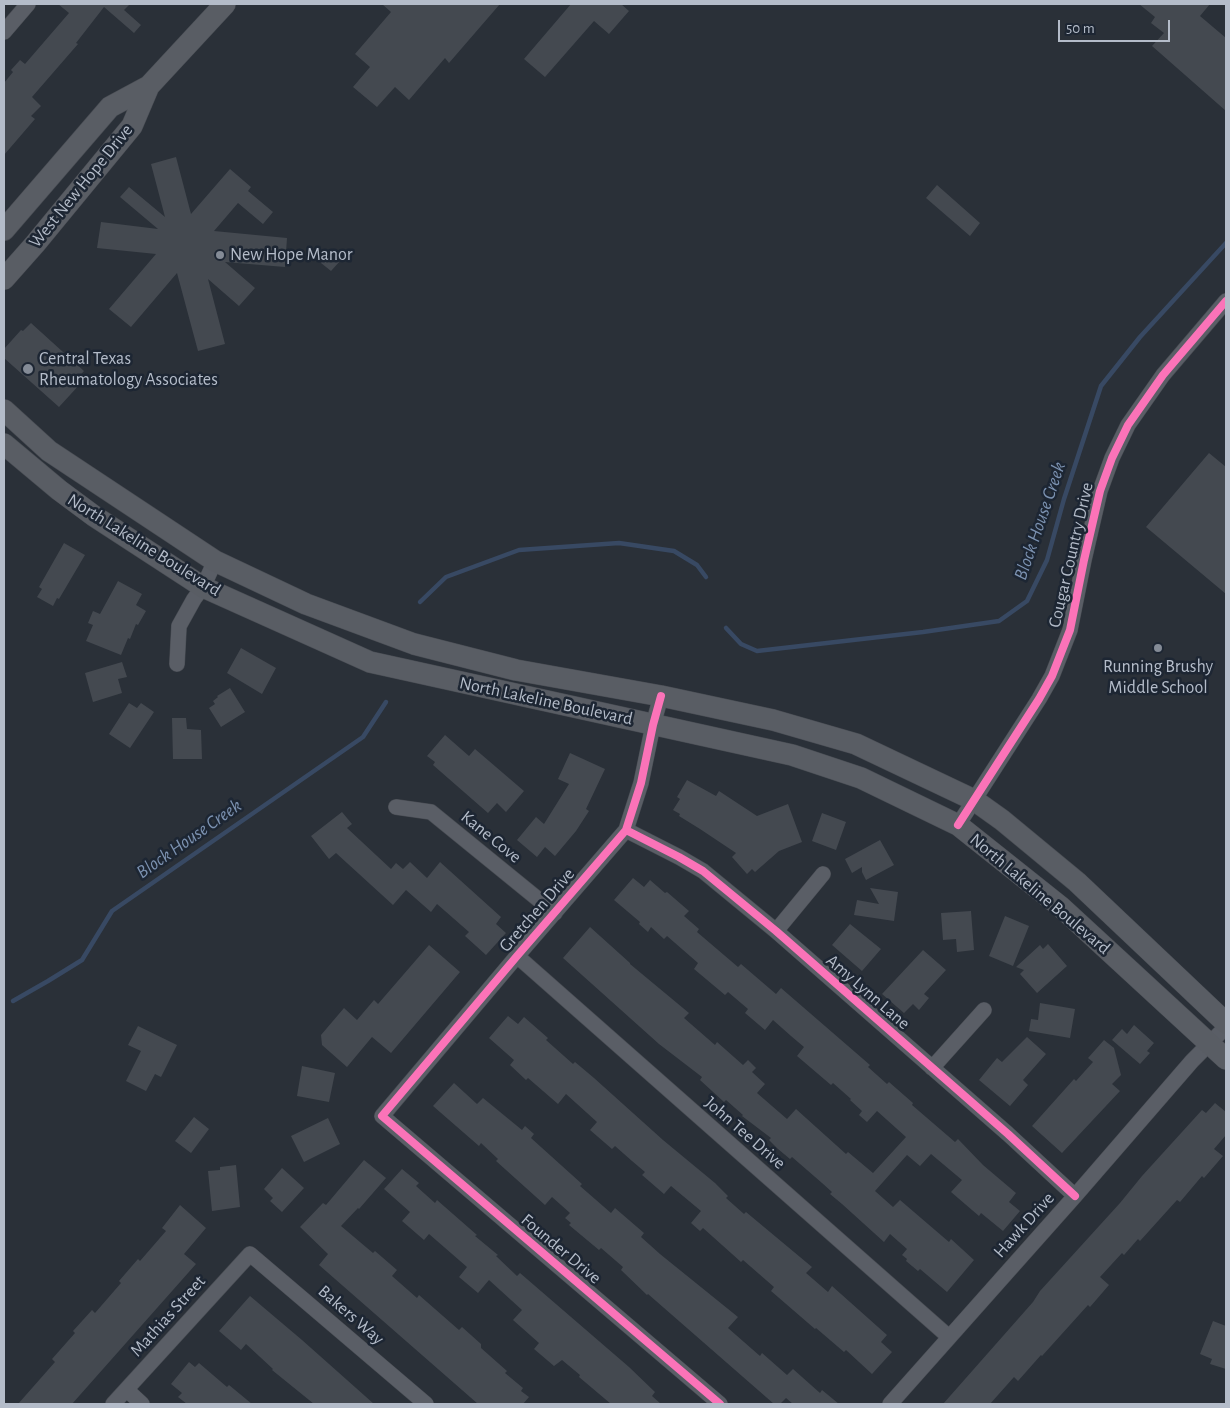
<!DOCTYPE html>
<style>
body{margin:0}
#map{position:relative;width:1230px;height:1408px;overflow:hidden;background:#2a3038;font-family:"Alegreya Sans",sans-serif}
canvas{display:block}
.frame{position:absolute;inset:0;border:5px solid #b4bcc9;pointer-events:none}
.scale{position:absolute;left:1058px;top:20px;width:112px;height:22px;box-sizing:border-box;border:2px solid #b4bcc9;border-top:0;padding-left:6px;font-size:15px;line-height:18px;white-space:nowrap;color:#b4bcc9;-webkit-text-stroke:4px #1d2633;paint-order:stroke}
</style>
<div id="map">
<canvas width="1230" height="1408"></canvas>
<div class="frame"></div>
<div class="scale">50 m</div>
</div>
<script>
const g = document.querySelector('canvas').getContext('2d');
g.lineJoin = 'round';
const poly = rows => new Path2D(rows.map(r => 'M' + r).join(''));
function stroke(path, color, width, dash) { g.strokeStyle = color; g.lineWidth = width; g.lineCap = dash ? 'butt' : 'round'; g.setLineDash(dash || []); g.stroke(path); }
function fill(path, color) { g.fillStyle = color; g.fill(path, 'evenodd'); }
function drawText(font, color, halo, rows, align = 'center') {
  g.font = font + ' "Alegreya Sans",sans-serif'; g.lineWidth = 5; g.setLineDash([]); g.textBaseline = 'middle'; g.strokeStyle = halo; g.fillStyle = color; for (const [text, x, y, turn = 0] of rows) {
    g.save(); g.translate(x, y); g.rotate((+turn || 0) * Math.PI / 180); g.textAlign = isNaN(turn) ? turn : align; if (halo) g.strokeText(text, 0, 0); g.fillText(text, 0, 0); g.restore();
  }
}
const stream = poly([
 [420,602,446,577,519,550,619,543,674,551,697,565,706,577],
 [726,628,741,644,757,651,923,632,999,621,1027,601,1047,560,1064,499,1101,386,1140,337,1226,243],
 [13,1001,48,981,82,960,112,911,363,737,386,702]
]);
const building = poly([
 [58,4,130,4,124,10,141,25,134,33,104,7,76,43,78,44,32,97,41,106,31,116,35,119,4,155,4,83,13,72,11,70,20,60,25,64,69,13],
 [382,4,500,4,449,63,445,58,409,100,395,87,377,107,353,87,370,67,355,54,391,12],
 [571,4,621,4,629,11,609,34,594,21,545,77,524,59],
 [1139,4,1210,4,1200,16,1226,38,1226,111,1152,46,1164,33,1151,23,1155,17],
 [176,157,191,214,230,169,251,187,248,191,273,212,263,224,238,203,214,231,287,238,285,267,225,262,255,288,239,306,208,279,225,344,198,351,177,273,131,327,109,309,156,254,97,248,101,222,158,229,120,197,129,187,165,217,151,164],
 [937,185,980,223,970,236,926,198],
 [331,251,341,260,331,271,321,263],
 [31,323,84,371,77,379,81,383,59,407,4,358,4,349,21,330,23,331],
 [1209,453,1226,467,1226,594,1146,527],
 [64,543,85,555,59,599,57,598,53,606,37,597,42,589,39,587],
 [118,581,142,594,136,605,146,611,138,625,136,624,130,639,128,638,121,655,86,641,93,625,88,623,93,611,100,614],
 [241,648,276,668,262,694,227,673],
 [122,662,127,677,118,679,122,693,93,702,85,673],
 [230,688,245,712,221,727,209,708,215,704,213,701,218,697,217,696],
 [129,703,137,708,141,703,154,712,130,748,109,734],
 [172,718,186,718,187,729,201,730,202,759,173,759],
 [445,735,469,756,475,749,524,791,506,812,497,803,488,813,433,765,435,762,427,756],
 [570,753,605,769,586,809,589,811,576,831,555,856,545,847,537,857,517,840,536,817,544,824,569,784,558,779],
 [687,780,716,796,719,791,757,816,788,804,802,842,779,851,755,872,752,869,747,874,732,857,736,853,700,829,679,816,680,814,673,810,680,799,677,797],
 [342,812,352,824,347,828,391,869,396,863,403,869,410,862,427,878,440,862,501,917,496,924,506,933,486,955,465,936,469,932,437,904,431,912,406,890,393,905,336,853,329,859,311,836],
 [822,813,846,822,836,850,812,841],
 [880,840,894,865,866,880,862,872,862,867,852,873,845,859],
 [633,878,644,887,650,880,665,893,667,892,689,911,684,916,699,929,697,932,738,967,741,964,776,994,781,988,870,1065,868,1067,887,1084,889,1082,913,1103,912,1105,955,1142,958,1139,983,1165,1016,1193,1009,1202,1020,1211,1003,1231,981,1213,979,1216,951,1192,962,1180,931,1154,920,1166,907,1155,875,1191,893,1207,900,1200,949,1242,951,1239,974,1260,947,1292,920,1269,918,1271,906,1261,907,1259,902,1255,907,1249,890,1234,884,1242,842,1204,830,1194,832,1192,822,1183,792,1157,790,1159,778,1149,769,1140,771,1138,742,1116,743,1115,726,1100,724,1102,700,1080,702,1077,659,1044,563,958,590,927,630,963,630,964,689,1013,684,1018,715,1045,717,1042,743,1065,748,1060,756,1068,752,1072,765,1084,757,1093,787,1119,796,1109,846,1154,848,1152,873,1173,906,1137,877,1111,867,1122,859,1115,862,1111,850,1100,851,1099,833,1083,831,1085,797,1056,804,1047,791,1036,773,1020,765,1030,745,1013,748,1009,728,992,725,995,694,969,698,963,667,936,664,939,651,927,648,932,639,924,640,922,614,900],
 [870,888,898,892,894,921,854,915,857,900,879,904],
 [971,911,974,950,957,952,956,939,943,940,941,913],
 [1005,916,1029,926,1013,966,989,956],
 [850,924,881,949,862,971,832,945],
 [1048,944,1067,966,1037,993,1020,974,1024,970,1016,967,1040,945,1043,949],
 [429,945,460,972,391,1053,372,1037,347,1067,322,1045,321,1035,344,1008,357,1020,374,1000,378,1004],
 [923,950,946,970,924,994,929,998,919,1010,913,1004,904,1013,882,994],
 [1040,1003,1075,1009,1070,1038,1029,1031,1031,1019,1038,1020],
 [508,1016,518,1024,524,1017,548,1038,546,1040,573,1064,575,1062,594,1078,663,1140,715,1183,728,1196,726,1198,744,1214,746,1212,812,1267,806,1273,828,1292,832,1286,887,1335,881,1342,892,1352,872,1374,846,1350,844,1352,816,1328,815,1329,771,1291,774,1287,743,1260,741,1262,703,1228,700,1231,691,1223,701,1211,671,1186,664,1194,642,1175,645,1172,632,1161,615,1146,612,1149,590,1130,597,1122,566,1094,558,1104,528,1078,526,1080,510,1065,514,1060,489,1038],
 [1134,1025,1154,1043,1147,1051,1150,1053,1140,1064,1112,1040,1122,1029,1127,1034],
 [138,1026,177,1045,161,1077,155,1074,146,1091,126,1081,141,1051,128,1045],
 [1027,1037,1046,1054,1023,1080,1028,1085,1010,1106,979,1080,997,1058,1002,1062],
 [1104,1040,1114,1048,1121,1075,1112,1084,1120,1091,1062,1153,1032,1126,1074,1079,1076,1081,1093,1062,1088,1058],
 [302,1066,335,1073,329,1102,297,1096],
 [454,1083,477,1104,483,1098,522,1130,525,1126,534,1134,531,1138,582,1184,580,1186,611,1213,615,1208,644,1233,641,1237,660,1254,738,1317,728,1328,760,1356,762,1353,787,1375,793,1369,820,1393,822,1390,839,1404,793,1404,786,1398,780,1404,774,1404,648,1294,647,1295,621,1270,623,1267,601,1248,599,1250,569,1225,571,1223,565,1218,570,1213,552,1197,545,1205,496,1161,498,1159,481,1143,479,1146,433,1106],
 [1215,1103,1226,1112,1226,1135,1214,1149,1223,1156,1204,1178,1202,1176,1180,1202,1177,1200,1140,1241,1138,1239,1124,1255,1122,1253,1100,1277,1109,1285,1090,1307,1088,1305,1042,1356,1041,1355,1018,1381,1014,1377,990,1404,943,1404,1033,1302,1040,1291,1120,1203,1142,1176,1202,1110,1206,1113],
 [194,1117,209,1129,191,1153,175,1141],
 [328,1118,340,1144,304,1162,291,1136],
 [364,1160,386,1178,359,1209,358,1208,341,1226,373,1253,375,1251,397,1270,392,1276,417,1298,419,1295,459,1330,462,1327,481,1344,481,1348,507,1371,505,1373,523,1388,521,1391,529,1397,523,1404,478,1404,319,1265,328,1254,300,1227,323,1203,326,1205],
 [236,1165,240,1207,212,1211,208,1171,220,1170,220,1167],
 [282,1168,304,1188,282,1212,270,1201,273,1198,264,1189],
 [402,1169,419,1183,416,1186,435,1203,437,1200,477,1235,475,1236,498,1255,496,1256,517,1276,520,1273,629,1367,655,1392,652,1396,661,1404,611,1404,579,1377,580,1375,562,1360,554,1366,534,1349,539,1343,513,1320,522,1310,489,1280,478,1293,459,1277,467,1267,429,1234,424,1240,402,1221,410,1212,384,1189],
 [180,1205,206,1228,184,1254,196,1264,72,1404,18,1404,55,1362,52,1359,75,1333,73,1331,92,1310,95,1313,121,1283,119,1281,138,1259,140,1261,166,1231,162,1228],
 [250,1296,302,1340,374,1404,314,1404,272,1370,273,1369,246,1344,241,1350,219,1331],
 [1213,1321,1226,1326,1226,1369,1210,1364,1212,1359,1200,1354],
 [189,1362,195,1367,199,1363,227,1387,229,1385,252,1404,187,1404,178,1397,182,1393,171,1384]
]);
const street = poly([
 [4,32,28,4],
 [177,664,179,626,194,599,203,587,215,561],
 [661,696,653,725,641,783,626,830,517,956,382,1116,720,1404],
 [396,807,431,812,555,913],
 [958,825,1039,699,1052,676,1070,630,1084,560,1100,491,1112,458,1128,425,1163,375,1226,301],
 [626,830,679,857,703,871,776,931,1008,1134,1075,1196],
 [776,931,823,874],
 [517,956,949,1337],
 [932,1068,984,1010],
 [127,1390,142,1404],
 [113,1404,250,1254,426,1404],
 [890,1404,1075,1196,1192,1061,1226,1027]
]);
const secondary = poly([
 [4,230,110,107,149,86,225,4],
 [4,279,35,244,132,126,149,86],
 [4,410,49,451,215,561,306,604,414,644,516,670,661,696,773,720,856,744,974,800,1002,820,1077,882,1226,1023],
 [4,444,59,490,94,516,203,587,370,662,792,755,861,778,958,825,1061,907,1226,1059]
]);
const cycleway = poly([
 [661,696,653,725,641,783,626,830,517,956,382,1116,720,1404],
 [958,825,1039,699,1052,676,1070,630,1084,560,1100,491,1112,458,1128,425,1163,375,1226,301],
 [626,830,679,857,703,871,776,931,1008,1134,1075,1196]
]);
const markers = [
 [220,255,5,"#848b96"],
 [28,369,6,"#848b96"],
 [1158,648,5,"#848b96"]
];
const streetNames = [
 ["West New Hope Drive",81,186,-51],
 ["North Lakeline Boulevard",144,545,32],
 ["Cougar Country Drive",1071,555,-77],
 ["North Lakeline Boulevard",546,701,12],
 ["Kane Cove",491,837,39],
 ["North Lakeline Boulevard",1040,894,40],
 ["Gretchen Drive",537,910,-49],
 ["Amy Lynn Lane",868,992,41],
 ["John Tee Drive",745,1133,41],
 ["Hawk Drive",1024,1225,-48],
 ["Founder Drive",561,1249,40],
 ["Bakers Way",351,1315,41],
 ["Mathias Street",168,1316,-48]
];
const poiNames = [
 ["New Hope Manor",230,255],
 ["Central Texas",39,359],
 ["Rheumatology Associates",39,380],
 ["Running Brushy",1158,667,"center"],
 ["Middle School",1158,688,"center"]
];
const waterNames = [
 ["Block House Creek",1040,521,-71],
 ["Block House Creek",189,839,-35]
];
stroke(stream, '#384963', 4.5);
fill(building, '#444950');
stroke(street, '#484c53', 16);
stroke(secondary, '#484c53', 22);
stroke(street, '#5a5e66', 15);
stroke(secondary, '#595d64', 21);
stroke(cycleway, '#fb73b8', 8);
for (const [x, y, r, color] of markers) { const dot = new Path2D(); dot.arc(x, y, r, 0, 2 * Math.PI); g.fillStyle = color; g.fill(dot); stroke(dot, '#1d2633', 2); }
drawText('18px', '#b4bcc9', '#1d2633', streetNames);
drawText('18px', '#b4bcc9', '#1d2633', poiNames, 'left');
drawText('italic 19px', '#7c92b1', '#1d2633', waterNames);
</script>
